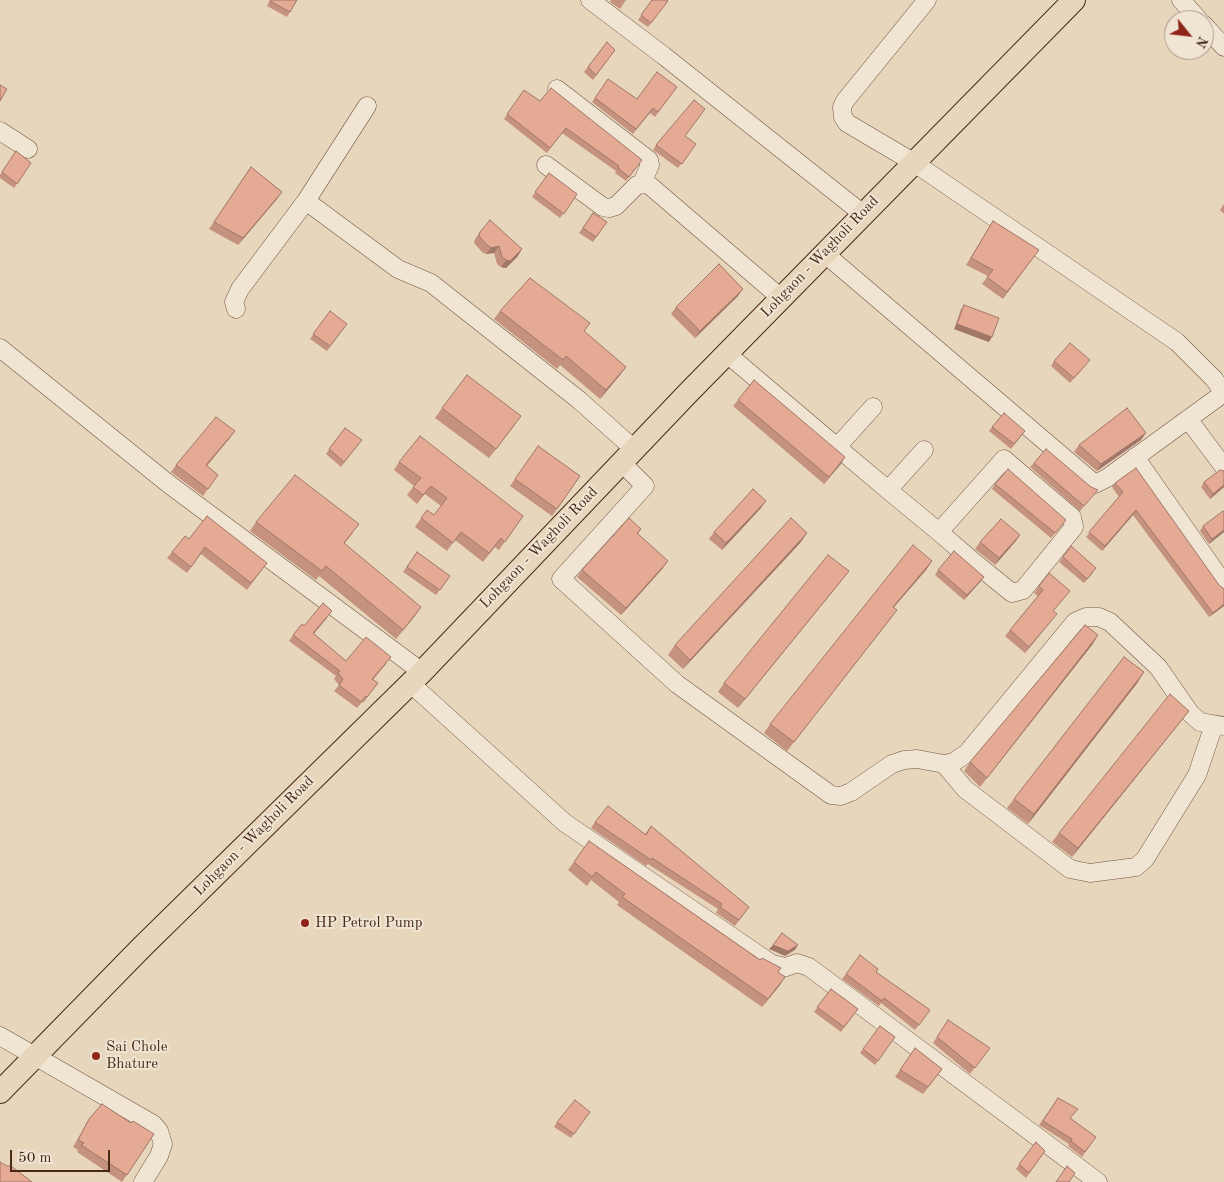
<!DOCTYPE html>
<style>
body{margin:0}
#map{position:relative;width:1224px;height:1182px;overflow:hidden;background:#e8d6bc;font-family:"Old Standard TT",serif}
canvas{display:block}
.north{position:absolute;left:1164px;top:10px;width:50px;height:50px;box-sizing:border-box;background:#f0e4d3;border:1px solid #ad9988;border-radius:50%;rotate:119deg;font-size:14px;font-weight:700;line-height:20px;text-align:center;color:#482918}
.north::after{content:'';display:block;margin:auto;width:18px;height:22px;background:#8f2418;clip-path:polygon(50% 0,100% 100%,50% 72%,0 100%)}
.scale{position:absolute;left:10px;top:1150px;width:100px;height:22px;box-sizing:border-box;border:2px solid #482918;border-top:0;padding-left:6px;font-size:15px;line-height:18px;white-space:nowrap;color:#482918;-webkit-text-stroke:4px #f0e4d3;paint-order:stroke}
</style>
<div id="map">
<canvas width="1224" height="1182"></canvas>
<div class="north">N</div>
<div class="scale">50 m</div>
</div>
<script>
const g = document.querySelector('canvas').getContext('2d');
g.lineJoin = 'round';
const poly = rows => new Path2D(rows.map(r => 'M' + r).join(''));
function stroke(path, color, width, dash) { g.strokeStyle = color; g.lineWidth = width; g.lineCap = dash ? 'butt' : 'round'; g.setLineDash(dash || []); g.stroke(path); }
function fill(path, color) { g.fillStyle = color; g.fill(path, 'evenodd'); }
function drawText(font, color, halo, rows, align = 'center') {
  g.font = font + ' "Old Standard TT",serif'; g.lineWidth = 4; g.setLineDash([]); g.textBaseline = 'middle'; g.strokeStyle = halo; g.fillStyle = color; for (const [text, x, y, turn = 0] of rows) {
    g.save(); g.translate(x, y); g.rotate((+turn || 0) * Math.PI / 180); g.textAlign = isNaN(turn) ? turn : align; if (halo) g.strokeText(text, 0, 0); g.fillText(text, 0, 0); g.restore();
  }
}
const minor = poly([
 [590,0,664,56,863,214],
 [927,0,845,101,842,107,843,117,847,123,913,162,1177,342,1214,379,1224,393],
 [1181,0,1199,20],
 [1204,25,1224,47],
 [557,89,649,160,650,165,642,183],
 [0,131,28,149],
 [546,165,603,207,609,208,616,206,637,185,648,184,781,298],
 [306,201,367,106],
 [824,253,1095,484,1107,478,1224,393],
 [236,309,234,302,240,289,306,201,398,269,431,283,579,400,634,449],
 [0,348,170,485,422,672],
 [726,353,837,447,888,490,939,532,975,563,1012,593,1023,590,1074,527,1072,517,1004,459,939,532],
 [1188,419,1224,467],
 [837,447,873,407],
 [1135,457,1224,584],
 [621,462,645,486,561,579,677,684,831,795,841,796,851,792,892,764,904,760,917,759,944,764,954,762,967,753,1075,622,1086,617,1099,617,1110,622,1158,667,1190,713,1200,722,1224,726],
 [888,490,924,450],
 [410,683,565,823,772,964,786,967,797,963,809,967,1098,1182],
 [944,764,965,789,1070,869,1090,873,1136,867,1145,859,1197,775,1214,725],
 [0,1036,153,1124,159,1131,163,1144,159,1156,143,1182]
]);
const major = poly([
 [0,1092,141,948,422,672,688,393,1074,0]
]);
const wall = poly([
 [270,0,297,0,287,17,267,6],
 [611,0,626,0,620,9,610,2],
 [652,0,668,1,648,27,638,20],
 [607,42,615,50,593,80,584,72],
 [608,79,637,99,677,87,655,117,650,113,633,134,592,102],
 [524,90,540,101,642,160,626,181,615,173,616,171,562,133,547,153,504,119],
 [685,136,696,144,678,168,653,150,656,145],
 [16,151,31,163,14,188,0,178,0,175],
 [251,167,282,192,277,199,238,245,209,229],
 [549,173,577,194,560,218,532,197],
 [1224,204,1224,214,1220,210],
 [593,213,607,222,593,242,579,233],
 [993,221,1039,250,1003,299,982,284,988,276,966,265],
 [480,232,518,256,506,268,501,267,497,264,494,253,486,254,482,252,474,243,475,239],
 [738,296,695,338,671,314,676,307],
 [964,305,989,342,954,329,961,309],
 [330,311,347,324,327,351,310,339],
 [500,311,584,331,626,367,620,375,600,399,560,365,557,369,494,319],
 [1054,361,1086,365,1070,383,1051,366],
 [738,400,845,457,824,484,733,406],
 [442,408,515,425,489,458,435,418],
 [992,427,1022,435,1011,449,989,431],
 [345,428,358,445,341,467,326,454],
 [235,431,207,466,218,475,203,496,171,472,176,465],
 [1141,440,1097,471,1074,452,1079,445],
 [538,446,580,476,552,516,510,486],
 [399,462,523,516,499,550,495,547,483,562,455,540,447,551,415,527,427,510,434,515,441,506,425,494,417,504,407,495,414,486,394,470],
 [1034,463,1094,494,1080,511,1030,467],
 [1224,471,1224,487,1210,499,1201,487,1204,482],
 [1115,483,1219,585,1224,589,1224,606,1209,617,1133,515,1102,551,1086,537,1119,497,1112,487],
 [995,484,1063,524,1051,538,992,489],
 [761,508,722,550,709,539,714,532],
 [256,522,353,533,344,544,421,607,396,639,319,576,316,580,250,531],
 [1203,526,1224,532,1209,544,1200,531],
 [641,529,638,534,663,568,621,615,577,577,582,570],
 [1020,535,1015,542,995,565,975,549,980,542],
 [189,539,267,563,247,590,201,554,187,573,167,558,172,552],
 [801,542,683,669,668,655,675,645],
 [417,552,450,576,436,595,403,572],
 [1063,557,1093,573,1084,583,1059,562],
 [932,561,926,570,894,607,891,618,787,751,764,733,770,724],
 [938,570,981,581,964,600,935,575],
 [842,580,738,708,718,692,724,683],
 [1039,586,1065,597,1053,611,1052,620,1025,653,1005,636,1038,596,1034,593],
 [328,617,314,634,346,661,387,663,373,680,378,683,363,703,362,702,357,708,334,691,339,685,334,679,336,676,289,641,293,635,304,626],
 [1098,635,1092,645,980,787,964,771,970,762],
 [1138,682,1028,824,1007,808,1014,799],
 [1182,720,1072,857,1052,842,1059,833],
 [595,822,645,834,651,826,749,907,735,926,716,913,718,909,648,864,646,866,591,828],
 [589,841,778,972,780,985,762,1007,617,905,619,902,591,880,587,886,568,870],
 [876,972,930,1010,915,1030,881,1003,879,1006,842,979,846,974],
 [831,989,858,1009,841,1032,814,1012],
 [948,1020,985,1054,970,1074,933,1043],
 [880,1026,895,1037,875,1065,860,1053],
 [915,1048,942,1069,923,1094,895,1077],
 [1058,1098,1075,1113,1070,1118,1096,1137,1082,1157,1068,1146,1069,1144,1039,1125],
 [590,1112,571,1138,554,1127,557,1122],
 [89,1119,131,1123,154,1134,122,1182,77,1152,78,1150,73,1147],
 [1036,1142,1045,1151,1026,1178,1016,1169]
]);
const shadedWall = poly([
 [282,192,277,199,238,245,243,238],
 [499,246,494,253,486,254,491,248],
 [522,249,518,256,506,268,501,267,506,260],
 [743,289,738,296,695,338,700,331],
 [957,324,992,337,989,342,954,329],
 [626,367,620,375,600,399,606,390],
 [235,431,230,438,201,472,206,465],
 [1146,433,1141,440,1097,471,1101,464],
 [845,457,841,464,824,484,829,477],
 [1224,485,1224,487,1210,499,1213,494],
 [766,501,761,508,722,550,726,543],
 [1136,510,1133,515,1102,551,1105,546],
 [1224,530,1224,532,1209,544,1212,539],
 [807,533,801,542,683,669,690,660],
 [1020,535,1015,542,995,565,999,558],
 [668,561,663,568,621,615,626,608],
 [932,561,926,570,887,615,893,607],
 [849,571,842,580,738,708,745,699],
 [984,577,981,581,964,600,967,595],
 [1224,604,1224,606,1209,617,1213,613],
 [421,607,415,616,396,639,403,630],
 [897,610,891,618,787,751,794,742],
 [1057,614,1052,620,1025,653,1029,647],
 [1098,635,1092,645,980,787,987,778],
 [1144,672,1138,682,1028,824,1034,814],
 [1189,711,1182,720,1072,857,1078,848],
 [773,945,798,945,795,950,785,956,769,949],
 [785,977,780,985,762,1007,768,999]
]);
const building = poly([
 [271,0,297,0,290,12,270,1,271,0],
 [652,0,667,0,668,1,651,23,641,15,652,0],
 [607,42,615,50,596,75,588,67,607,42],
 [657,72,677,87,658,112,653,108,636,129,595,98,608,79,637,99,657,72],
 [0,85,7,89,0,101,0,85],
 [551,88,642,160,629,177,618,168,619,166,566,128,550,148,507,114,524,90,540,101,551,88],
 [694,100,705,109,685,136,696,144,682,164,656,145,694,100],
 [16,151,31,163,17,184,2,172,16,151],
 [251,167,282,192,243,238,214,222,251,167],
 [549,173,577,194,564,214,535,192,549,173],
 [593,213,607,222,596,237,583,228,593,213],
 [490,220,522,249,510,261,506,260,502,257,499,246,491,248,487,245,479,236,480,232,490,220],
 [993,221,1039,250,1007,292,987,277,993,270,971,258,993,221],
 [719,264,743,289,700,331,676,307,719,264],
 [530,278,590,323,584,331,626,367,606,390,566,356,563,360,500,311,530,278],
 [964,305,999,318,992,337,957,324,964,305],
 [330,311,347,324,330,346,313,334,330,311],
 [1070,343,1090,360,1074,378,1054,361,1070,343],
 [467,375,521,416,496,449,442,408,467,375],
 [754,380,845,457,829,477,738,400,754,380],
 [1127,408,1146,433,1101,464,1079,445,1127,408],
 [1004,413,1025,431,1014,444,992,427,1004,413],
 [216,417,235,431,206,465,218,475,208,489,176,465,216,417],
 [345,428,362,440,344,462,329,449,345,428],
 [420,436,523,516,505,542,501,538,489,553,461,532,453,543,421,518,427,510,434,515,447,498,431,486,423,495,413,487,421,478,399,462,420,436],
 [538,446,580,476,557,509,515,479,538,446],
 [1046,449,1091,487,1098,490,1084,506,1034,463,1046,449],
 [1136,468,1219,585,1224,589,1224,604,1213,613,1136,510,1105,546,1089,532,1123,492,1115,483,1136,468],
 [1008,469,1066,520,1055,533,995,484,1008,469],
 [1220,470,1224,471,1224,485,1213,494,1204,482,1220,470],
 [295,475,359,524,344,543,421,607,403,630,326,566,322,571,256,522,295,475],
 [753,489,766,501,726,543,714,532,753,489],
 [1223,511,1224,513,1224,530,1212,539,1203,526,1223,511],
 [207,516,267,563,251,583,205,547,191,567,172,552,185,536,189,539,207,516],
 [629,518,641,529,637,533,668,561,626,608,582,570,629,518],
 [791,518,807,533,690,660,675,645,791,518],
 [1001,519,1020,535,999,558,980,542,1001,519],
 [913,545,932,561,893,607,897,610,794,742,770,724,913,545],
 [1071,546,1096,568,1087,579,1063,557,1071,546],
 [954,551,984,577,967,595,938,570,954,551],
 [417,552,450,576,440,590,407,567,417,552],
 [828,555,849,571,745,699,724,683,828,555],
 [1049,573,1070,591,1053,611,1057,614,1029,647,1010,630,1043,590,1039,586,1049,573],
 [323,603,332,611,313,633,346,661,366,637,391,657,372,679,378,683,367,697,366,696,361,702,339,685,343,679,338,673,340,671,293,635,302,624,304,626,323,603],
 [1085,625,1098,635,987,778,970,762,1085,625],
 [1124,657,1144,672,1034,814,1014,799,1124,657],
 [1170,694,1189,711,1078,848,1059,833,1170,694],
 [608,806,646,835,651,826,749,907,739,920,720,907,722,904,652,858,651,860,595,822,608,806],
 [589,841,760,960,762,958,781,968,778,972,785,977,768,999,622,897,625,894,596,872,592,877,574,862,589,841],
 [782,933,798,945,788,951,773,945,782,933],
 [860,955,878,969,876,972,930,1010,919,1025,884,998,882,1001,846,974,860,955],
 [831,989,858,1009,844,1027,817,1007,831,989],
 [948,1020,990,1048,975,1068,937,1037,948,1020],
 [880,1026,895,1037,878,1061,863,1049,880,1026],
 [915,1048,942,1069,928,1087,900,1070,915,1048],
 [1058,1098,1078,1109,1070,1118,1096,1137,1085,1152,1071,1141,1072,1139,1043,1121,1058,1098],
 [575,1100,590,1112,574,1134,557,1122,575,1100],
 [102,1104,131,1123,133,1121,154,1134,127,1175,81,1145,84,1143,78,1140,89,1119,102,1104],
 [1036,1142,1045,1151,1029,1173,1019,1164,1036,1142],
 [0,1162,7,1166,11,1166,32,1182,0,1182,0,1162],
 [1067,1166,1075,1173,1069,1182,1056,1182,1067,1166]
]);
const markers = [
 [305,923,5,"#8f2418"],
 [96,1056,5,"#8f2418"]
];
const streetNames = [
 ["Lohgaon - Wagholi Road",820,257,-46],
 ["Lohgaon - Wagholi Road",539,548,-46],
 ["Lohgaon - Wagholi Road",254,836,-45]
];
const poiNames = [
 ["HP Petrol Pump",315,923],
 ["Sai Chole",106,1047],
 ["Bhature",106,1064]
];
stroke(minor, '#705441', 19);
stroke(major, '#482918', 24);
stroke(minor, '#f0e4d3', 18);
stroke(major, '#e8d6bc', 22);
fill(wall, '#c5927f');
fill(shadedWall, '#a07768');
fill(building, '#e5aa94');
stroke(building, '#a07768', 1);
for (const [x, y, r, color] of markers) { const dot = new Path2D(); dot.arc(x, y, r, 0, 2 * Math.PI); g.fillStyle = color; g.fill(dot); stroke(dot, '#f0e4d3', 2); }
drawText('15px', '#482918', '#f0e4d3', streetNames);
drawText('15px', '#482918', '#f0e4d3', poiNames, 'left');
</script>
